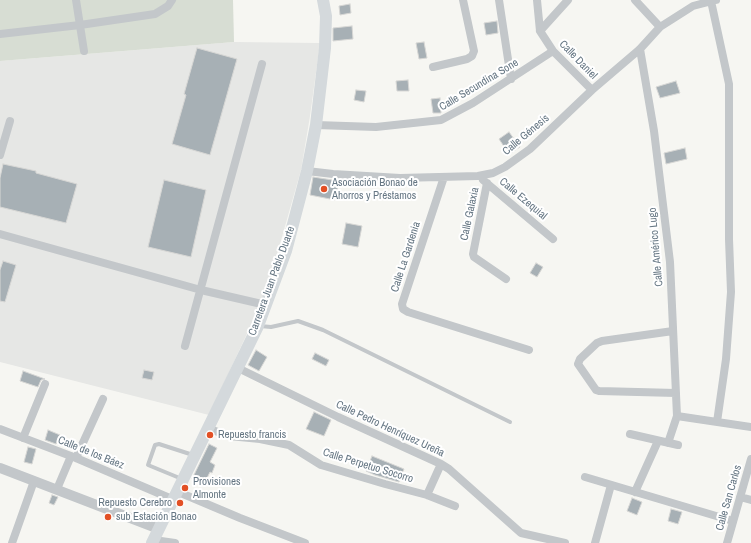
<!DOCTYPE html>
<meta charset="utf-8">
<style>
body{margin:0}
canvas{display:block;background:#f6f6f2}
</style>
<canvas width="751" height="543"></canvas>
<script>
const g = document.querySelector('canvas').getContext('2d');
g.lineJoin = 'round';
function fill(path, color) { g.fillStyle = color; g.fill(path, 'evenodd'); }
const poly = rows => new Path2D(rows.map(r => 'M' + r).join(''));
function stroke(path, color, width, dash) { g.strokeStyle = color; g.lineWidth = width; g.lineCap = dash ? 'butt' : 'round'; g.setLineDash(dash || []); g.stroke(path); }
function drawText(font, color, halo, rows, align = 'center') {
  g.font = font + ' "Archivo Narrow",sans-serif'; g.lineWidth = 4; g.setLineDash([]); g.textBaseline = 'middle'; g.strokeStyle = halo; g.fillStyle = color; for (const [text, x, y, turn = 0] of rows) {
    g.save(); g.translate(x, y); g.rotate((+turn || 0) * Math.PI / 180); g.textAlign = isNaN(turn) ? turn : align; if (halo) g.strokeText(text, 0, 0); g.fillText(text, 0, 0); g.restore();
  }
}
const built = poly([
 [234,42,320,43,310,116,301,170,266,293,209,415,0,362,0,61]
]);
const green = poly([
 [0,0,233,0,234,42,0,61]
]);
const building = poly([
 [350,4,351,13,340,15,339,6,350,4],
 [497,21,498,33,486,35,484,23,497,21],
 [352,26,353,39,333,41,333,28,352,26],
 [424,42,427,58,419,59,416,43,424,42],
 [197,48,237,59,210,155,172,144,186,95,184,94,197,48],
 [408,80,409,91,397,91,396,81,408,80],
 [676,81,680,93,660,98,656,87,676,81],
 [356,90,366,91,364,102,354,100,356,90],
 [440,98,441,113,433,113,431,99,440,98],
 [509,132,520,147,509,154,499,139,509,132],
 [685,148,687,159,666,164,664,153,685,148],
 [3,164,36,171,36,173,77,184,66,223,0,207,0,178,3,164],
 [313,177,339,181,335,200,310,195,313,177],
 [164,180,206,190,191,257,148,247,164,180],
 [346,223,362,226,358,247,342,244,346,223],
 [3,261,16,265,5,302,0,301,0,270,3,261],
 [536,263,543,267,537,277,530,273,536,263],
 [256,350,267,357,259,371,248,365,256,350],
 [315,353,329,360,326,366,312,359,315,353],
 [144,370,154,372,152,380,142,378,144,370],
 [23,371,45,379,41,380,38,387,20,381,23,371],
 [314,412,331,420,324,436,306,429,314,412],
 [48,430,60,435,56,444,45,440,48,430],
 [209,444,217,448,210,462,215,465,212,473,210,472,204,484,192,479,209,444],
 [28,447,36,449,32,464,24,462,28,447],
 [372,456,404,469,399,482,375,475,366,471,372,456],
 [52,495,58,497,54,505,49,503,52,495],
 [632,498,642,502,637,515,627,511,632,498],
 [671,509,682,512,678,524,668,521,671,509]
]);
const service = poly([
 [260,326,271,327,298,321,323,330,510,422],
 [182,479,148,465,155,445,159,444,193,455]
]);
const minor = poly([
 [76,0,84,51],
 [499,0,511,79],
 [537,0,540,31,553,51,592,90],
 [635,0,660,27],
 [711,1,729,84,729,239,731,292,726,359,717,422],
 [540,31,568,0],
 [0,34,80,25,155,14,168,6,172,0],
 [640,49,654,131,670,262,677,416,668,443],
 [433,67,467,59,472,56,474,51,463,0],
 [316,125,376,127,441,120,473,103,553,51],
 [0,155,10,121],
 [307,171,333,174,400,178,478,176,493,173,505,167,530,149,592,90,640,49,660,27,693,6,716,0],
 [444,177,402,304,403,309,408,312,529,350],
 [483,180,553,239],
 [487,183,473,254,474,257,506,279],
 [0,234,201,290,266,305],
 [673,331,602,341,597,343,580,359,578,364,596,390,599,391,676,393],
 [185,346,262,64],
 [238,368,338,417,441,464,449,469,521,533,565,543],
 [677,416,751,427],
 [207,428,229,436,260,439,289,445,321,465,385,484,427,495,455,506],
 [0,429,76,458,172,499],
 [630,434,678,445],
 [23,438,45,384],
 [76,458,103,399],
 [585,477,733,521],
 [57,489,71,456],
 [176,491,240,518,305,543],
 [635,492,658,441],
 [427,495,441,464],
 [740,497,751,500],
 [154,540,175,543],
 [12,543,34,481],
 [595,543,611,485],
 [727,543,751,459]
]);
const tertiary = poly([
 [0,468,159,529]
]);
const secondary = poly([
 [152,543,258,326,286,251,307,171,316,125,325,48,326,16,323,0]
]);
const markers = [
 [324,189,4,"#e25025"],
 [210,435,4,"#e25025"],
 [185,488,4,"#e25025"],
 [180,503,4,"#e25025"],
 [108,517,4,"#e25025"]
];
const streetNames = [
 ["Calle Daniel",578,60,46],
 ["Calle Secundina Sone",479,85,-31],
 ["Calle Génesis",526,135,-40],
 ["Calle Ezequial",523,199,40],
 ["Calle Galaxia",470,214,-78],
 ["Calle Américo Lugo",656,247,-95],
 ["Calle La Gardenia",406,257,-72],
 ["Carretera Juan Pablo Duarte",272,281,-70],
 ["Calle Pedro Henríquez Ureña",390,429,25],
 ["Calle de los Báez",91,453,22],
 ["Calle Perpetuo Socorro",368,466,17],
 ["Calle San Carlos",729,498,-74]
];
const poiNames = [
 ["Asociación Bonao de",332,183],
 ["Ahorros y Préstamos",332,196],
 ["Repuesto francis",218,435],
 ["Provisiones",193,482],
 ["Almonte",193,495],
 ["Repuesto Cerebro",172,503,"right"],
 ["sub Estación Bonao",116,517]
];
fill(built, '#e6e7e5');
fill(green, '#d7ddd3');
fill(building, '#a7b0b5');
stroke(building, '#d7d7d5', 1);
stroke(service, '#c3c7ca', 4);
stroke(minor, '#c3c7ca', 8);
stroke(tertiary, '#c3c7ca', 10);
stroke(secondary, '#d4d9dc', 12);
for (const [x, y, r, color] of markers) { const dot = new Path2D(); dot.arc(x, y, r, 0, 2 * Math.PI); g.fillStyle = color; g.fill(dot); stroke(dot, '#fff', 1.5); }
drawText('11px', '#657683', '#fff', streetNames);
drawText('11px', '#657683', '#fff', poiNames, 'left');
</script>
